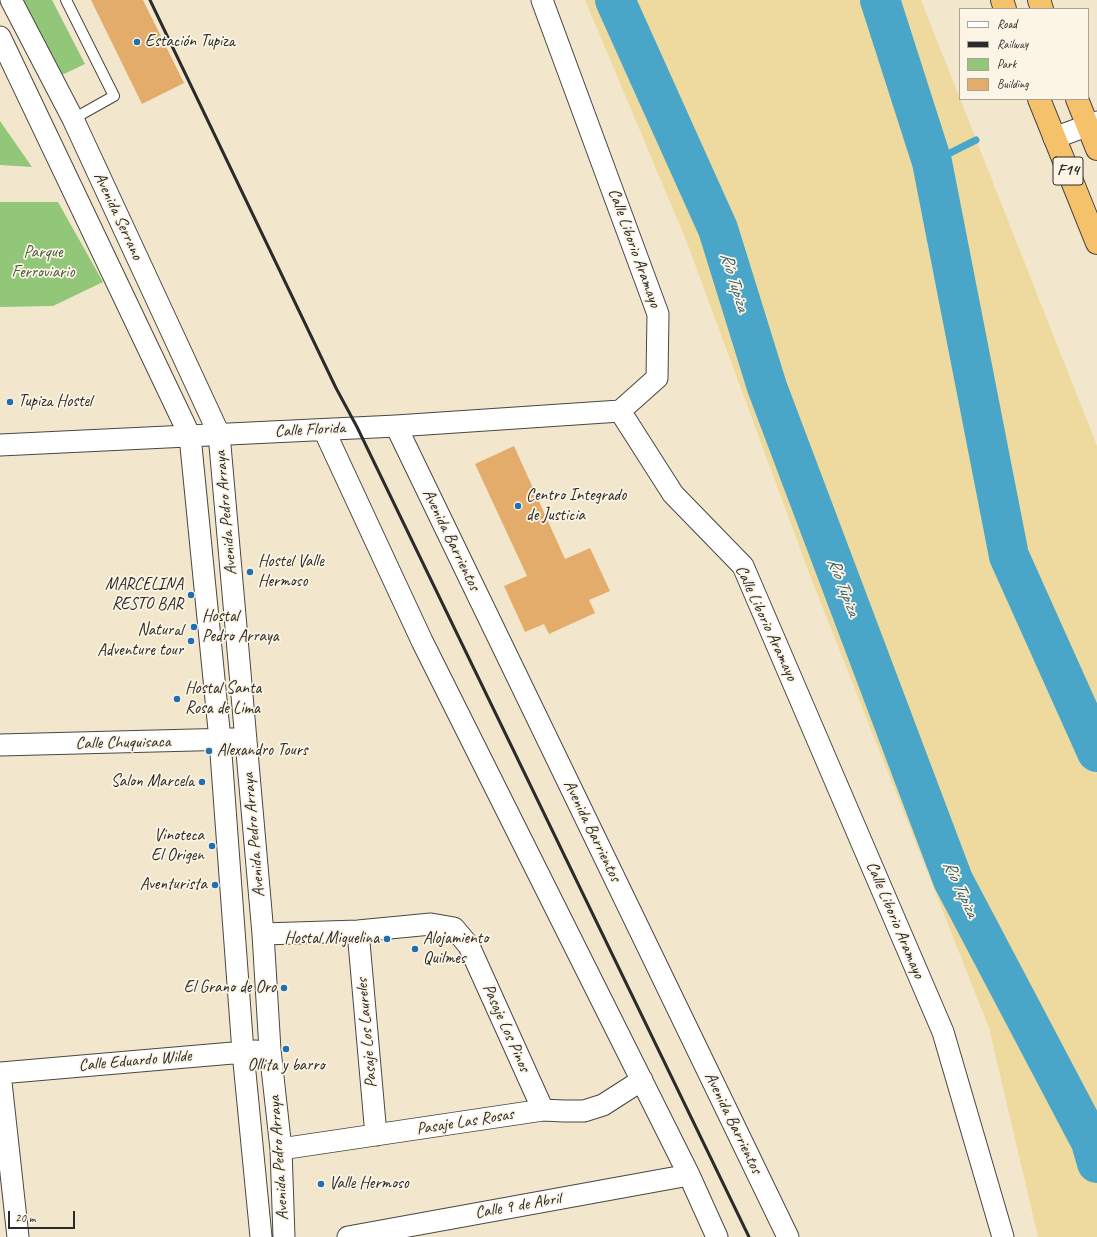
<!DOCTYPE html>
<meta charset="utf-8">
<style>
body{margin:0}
#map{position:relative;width:1097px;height:1237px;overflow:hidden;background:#f2e7cc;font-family:Caveat,sans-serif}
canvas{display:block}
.legend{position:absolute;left:959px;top:8px;width:130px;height:92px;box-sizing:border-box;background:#fcf5e5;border:1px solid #a8a49b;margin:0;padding:5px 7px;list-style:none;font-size:12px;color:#2b2b2b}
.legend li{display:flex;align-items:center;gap:8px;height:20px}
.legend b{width:20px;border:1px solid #a8a49b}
.scale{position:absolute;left:8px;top:1211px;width:67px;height:18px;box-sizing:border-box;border:2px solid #2b2b2b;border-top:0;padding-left:5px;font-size:12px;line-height:14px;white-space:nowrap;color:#2b2b2b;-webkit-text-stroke:3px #fcf5e5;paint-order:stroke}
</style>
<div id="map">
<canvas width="1097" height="1237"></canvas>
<ul class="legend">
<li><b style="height:5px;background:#fff"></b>Road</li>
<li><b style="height:5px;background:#2b2b2b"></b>Railway</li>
<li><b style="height:11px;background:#92c779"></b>Park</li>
<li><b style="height:11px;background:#e4ac6a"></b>Building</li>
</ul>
<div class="scale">20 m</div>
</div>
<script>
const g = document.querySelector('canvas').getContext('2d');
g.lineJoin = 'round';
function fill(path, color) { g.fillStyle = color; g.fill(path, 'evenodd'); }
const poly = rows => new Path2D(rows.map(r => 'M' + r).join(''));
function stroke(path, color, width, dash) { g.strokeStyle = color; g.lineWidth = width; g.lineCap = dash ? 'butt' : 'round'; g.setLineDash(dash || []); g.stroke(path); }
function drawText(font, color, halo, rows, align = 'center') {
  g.font = font + ' Caveat,sans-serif'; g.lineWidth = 3.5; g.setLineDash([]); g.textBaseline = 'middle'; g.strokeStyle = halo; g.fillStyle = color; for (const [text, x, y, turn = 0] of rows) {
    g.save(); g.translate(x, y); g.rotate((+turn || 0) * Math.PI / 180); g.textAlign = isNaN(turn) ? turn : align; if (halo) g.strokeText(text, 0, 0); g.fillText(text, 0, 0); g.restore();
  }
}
const green = poly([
 [23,0,52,0,85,64,62,75],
 [0,121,32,167,0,165],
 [0,202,58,202,103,282,53,306,0,307]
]);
const sand = poly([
 [585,0,921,0,1097,446,1097,1237,1038,1237,989,1028,811,578,686,240]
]);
const stream = poly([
 [932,162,976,140]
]);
const river = poly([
 [615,0,718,229,767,387,953,880,1091,1142,1097,1163],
 [880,0,932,162,1009,556,1097,752]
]);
const building = poly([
 [91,0,143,0,184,83,142,104],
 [514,446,565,559,590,548,610,591,589,600,595,613,549,634,544,624,525,632,504,586,527,576,475,464]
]);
const service = poly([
 [66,0,114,96,73,119]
]);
const minor = poly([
 [11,0,73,119,219,434,263,934,270,1050,281,1149,284,1237],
 [542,0,658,314,657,378,620,411,673,494,743,566,943,1032,1003,1237],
 [0,37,190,436,220,740,243,1052,261,1237],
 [1054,138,1097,122],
 [396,426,788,1237],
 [324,430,422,641,689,1175,717,1237],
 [0,445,396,426,620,411],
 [0,745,233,739],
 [358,931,376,1135],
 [263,934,358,931,431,924,454,928,469,946,543,1110],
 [0,1073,256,1051],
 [0,1073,18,1237],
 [281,1149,543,1110,564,1111,584,1111,603,1105,642,1080],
 [348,1237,689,1175]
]);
const trunk = poly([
 [1002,0,1005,9],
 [1039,0,1042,9],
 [1039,99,1097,243],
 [1077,99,1097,149]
]);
const rail = poly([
 [150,0,336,388,357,427,749,1237]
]);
const markers = [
 [137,42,4,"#1f6fb2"],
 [10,402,4,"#1f6fb2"],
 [518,506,4,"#1f6fb2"],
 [250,572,4,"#1f6fb2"],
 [191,595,4,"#1f6fb2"],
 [194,627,4,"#1f6fb2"],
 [191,641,4,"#1f6fb2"],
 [177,699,4,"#1f6fb2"],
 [209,751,4,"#1f6fb2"],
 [202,782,4,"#1f6fb2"],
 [212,846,4,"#1f6fb2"],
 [215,885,4,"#1f6fb2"],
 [387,939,4,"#1f6fb2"],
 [415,949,4,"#1f6fb2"],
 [284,988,4,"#1f6fb2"],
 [286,1049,4,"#1f6fb2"],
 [321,1184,4,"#1f6fb2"]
];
const shields = [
 [1068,171,30]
];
const shieldNames = [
 ["F14",1068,171]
];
const poiNames = [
 ["Estación Tupiza",145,42],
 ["Tupiza Hostel",18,402],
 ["Centro Integrado",526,496],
 ["de Justicia",526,516],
 ["Hostel Valle",258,562],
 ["Hermoso",258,582],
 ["MARCELINA",183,585,"right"],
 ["RESTO BAR",183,605,"right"],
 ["Hostal",202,617],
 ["Pedro Arraya",202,637],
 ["Natural",183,631,"right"],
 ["Adventure tour",183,651,"right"],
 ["Hostal Santa",185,689],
 ["Rosa de Lima",185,709],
 ["Alexandro Tours",217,751],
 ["Salon Marcela",194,782,"right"],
 ["Vinoteca",204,836,"right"],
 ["El Origen",204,856,"right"],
 ["Aventurista",207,885,"right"],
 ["Hostal Miguelina",379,939,"right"],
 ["Alojamiento",423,939],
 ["Quilmes",423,959],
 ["El Grano de Oro",276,988,"right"],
 ["Ollita y barro",286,1066,"center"],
 ["Valle Hermoso",329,1184]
];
const streetNames = [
 ["Avenida Serrano",118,216,65],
 ["Calle Liborio Aramayo",634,248,70],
 ["Calle Florida",310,430,-3],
 ["Avenida Pedro Arraya",226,513,-95],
 ["Avenida Barrientos",451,540,64],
 ["Calle Liborio Aramayo",766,623,65],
 ["Calle Chuquisaca",123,743,-1],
 ["Avenida Barrientos",592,831,64],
 ["Avenida Pedro Arraya",254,835,-95],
 ["Calle Liborio Aramayo",895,920,67],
 ["Pasaje Los Pinos",506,1028,66],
 ["Pasaje Los Laureles",367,1033,-95],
 ["Calle Eduardo Wilde",135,1061,-5],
 ["Pasaje Las Rosas",465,1122,-9],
 ["Avenida Barrientos",733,1123,64],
 ["Avenida Pedro Arraya",279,1158,-94],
 ["Calle 9 de Abril",518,1206,-10]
];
const parkNames = [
 ["Parque",43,253],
 ["Ferroviario",43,273]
];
const waterNames = [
 ["Río Tupiza",734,282,73],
 ["Río Tupiza",843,587,69],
 ["Río Tupiza",960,889,65]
];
fill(green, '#92c779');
fill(sand, '#eeda9e');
stroke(stream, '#49a6c8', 7);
stroke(river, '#49a6c8', 40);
fill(building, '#e4ac6a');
stroke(service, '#494743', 12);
stroke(minor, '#494743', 23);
stroke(trunk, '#494743', 24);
stroke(service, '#fff', 10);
stroke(minor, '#fff', 21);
stroke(trunk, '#f5c16b', 22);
stroke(rail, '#2b2b2b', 3);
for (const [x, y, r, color] of markers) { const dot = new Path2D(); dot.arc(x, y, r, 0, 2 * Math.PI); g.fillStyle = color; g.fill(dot); stroke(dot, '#fcf5e5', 1.5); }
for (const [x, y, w] of shields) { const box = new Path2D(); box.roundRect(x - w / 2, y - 14, w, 28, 3); g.fillStyle = '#fcf5e5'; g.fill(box); stroke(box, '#2b2b2b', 1); }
drawText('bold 16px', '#2b2b2b', null, shieldNames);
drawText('17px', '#2b2b2b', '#fcf5e5', poiNames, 'left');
drawText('17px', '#2b2b2b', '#fcf5e5', streetNames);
drawText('17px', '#4a5a42', '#fcf5e5', parkNames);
drawText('italic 18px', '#375c6a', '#fcf5e5', waterNames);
</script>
